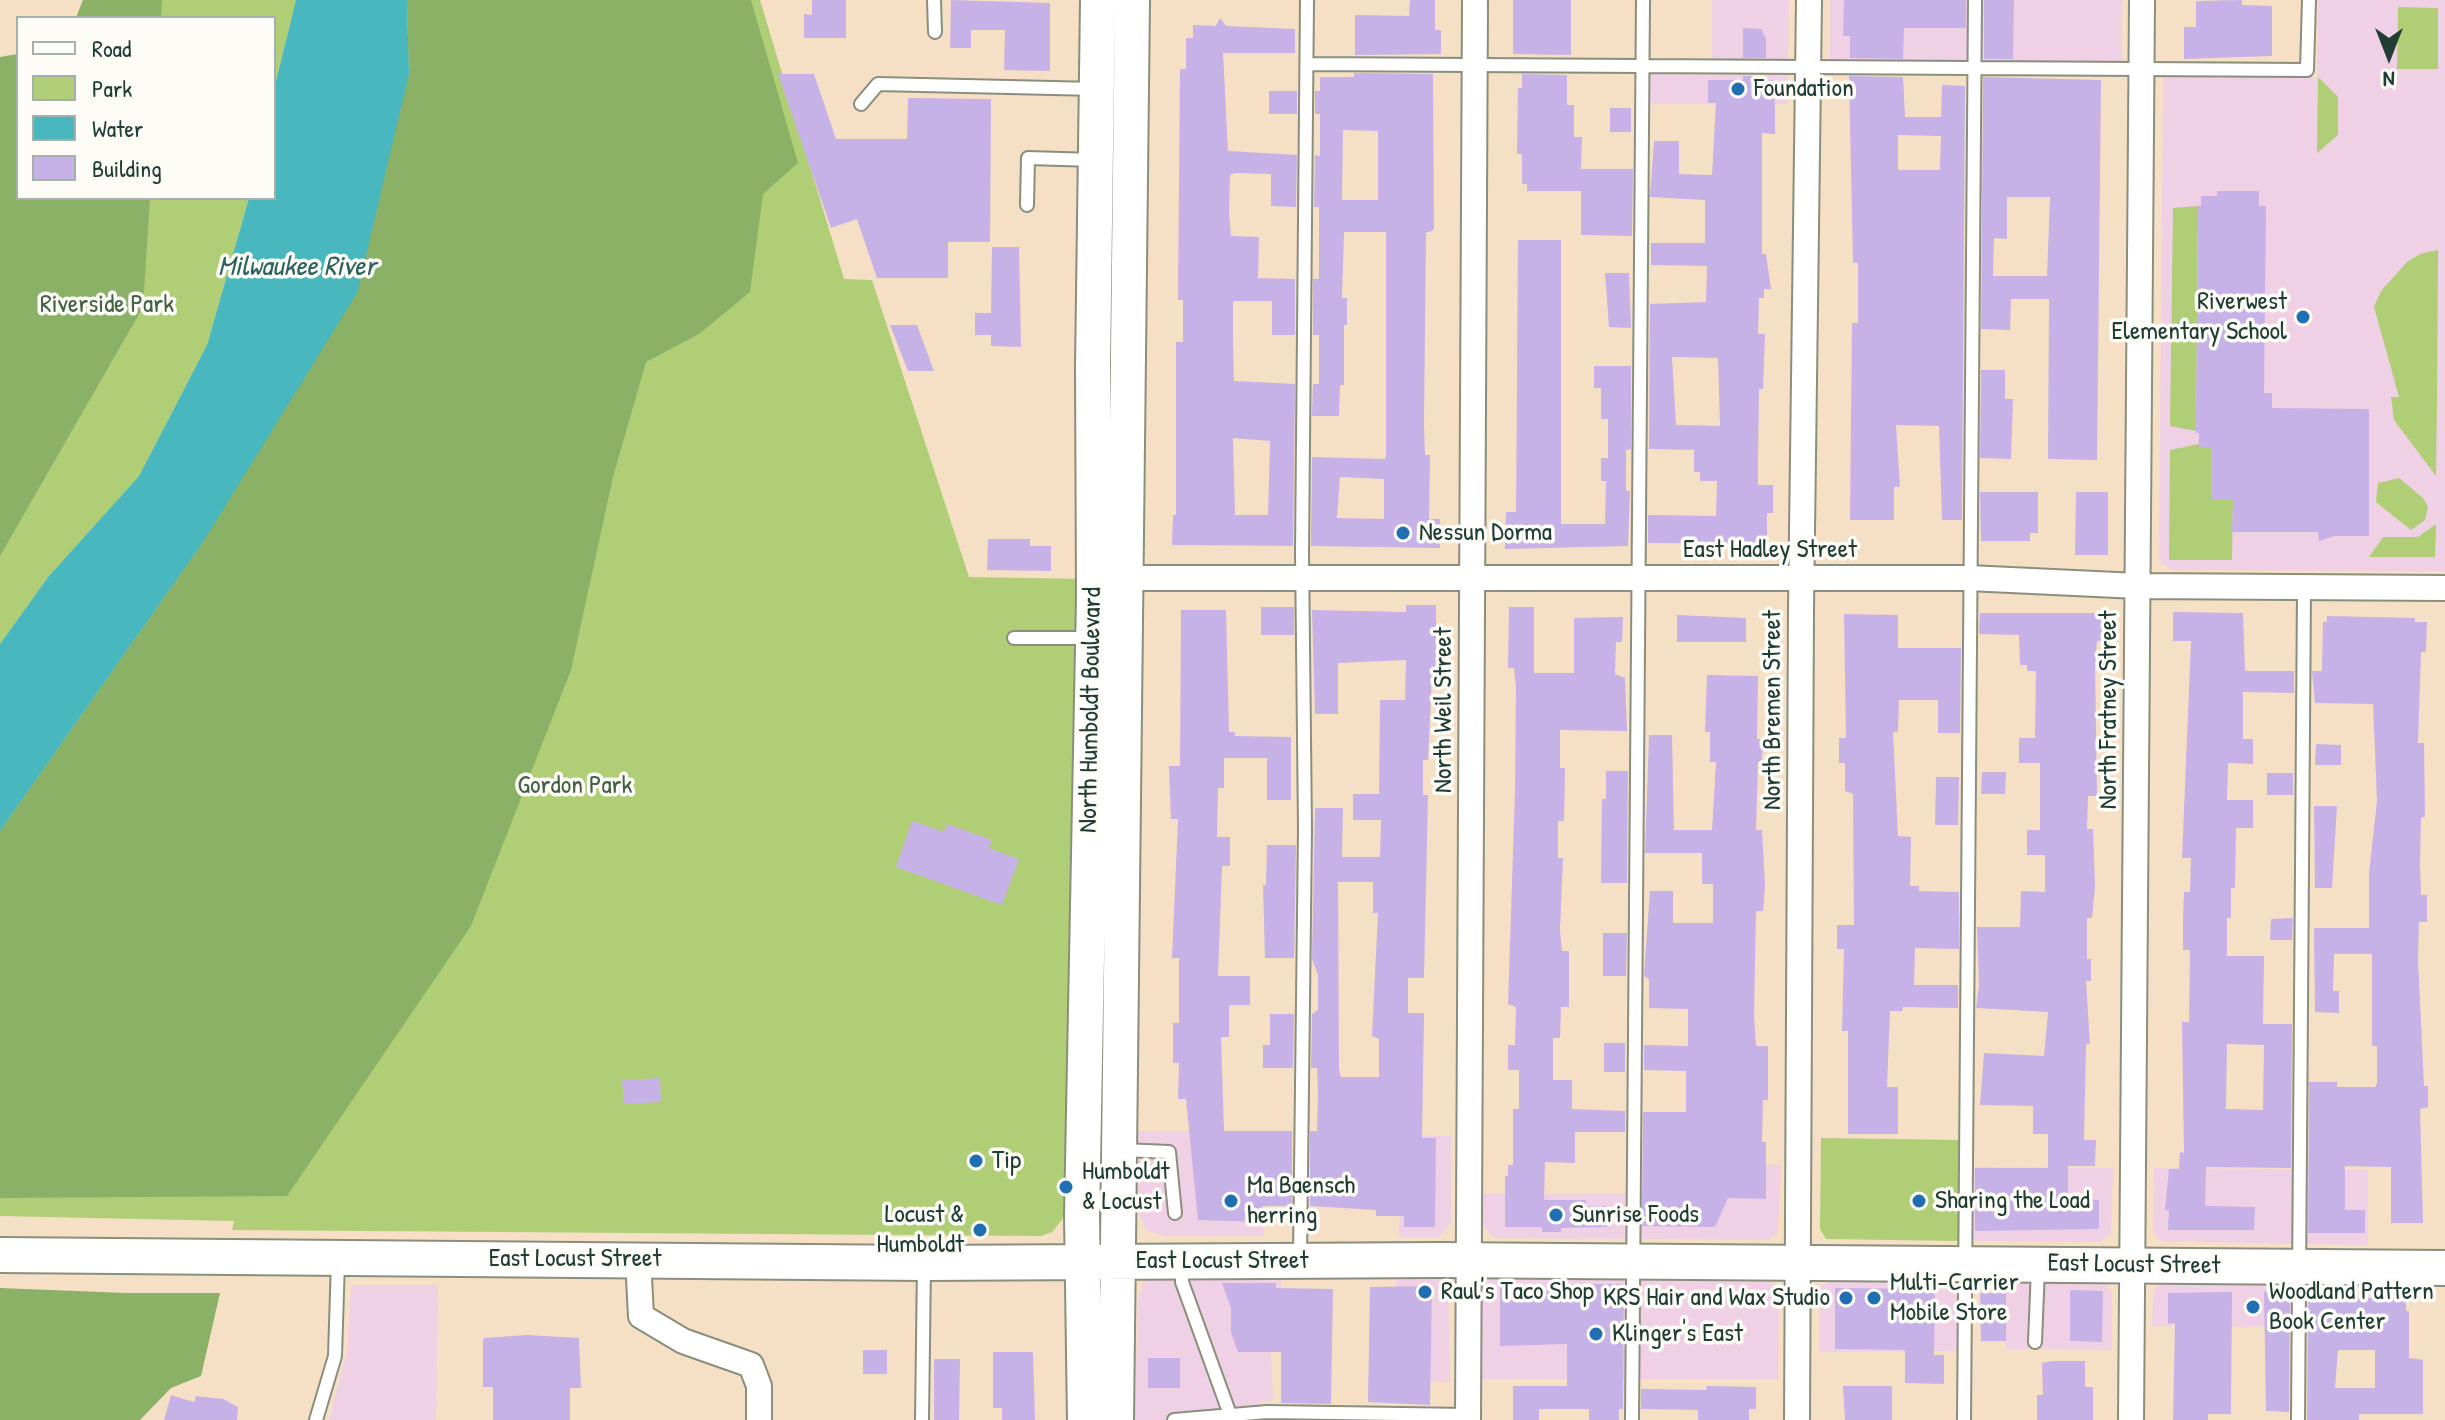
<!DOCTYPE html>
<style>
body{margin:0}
#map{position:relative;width:2445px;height:1420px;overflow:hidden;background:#f5e0c5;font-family:"Patrick Hand",sans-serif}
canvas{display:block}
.legend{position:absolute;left:16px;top:16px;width:260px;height:184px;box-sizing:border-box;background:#fdfcf7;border:2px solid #a4b0a9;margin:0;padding:10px 14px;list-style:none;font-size:24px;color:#1f3d34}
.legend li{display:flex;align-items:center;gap:16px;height:40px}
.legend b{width:40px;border:2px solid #a4b0a9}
.north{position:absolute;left:2349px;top:16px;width:80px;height:80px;-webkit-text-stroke:6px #fdfcf7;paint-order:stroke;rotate:180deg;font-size:22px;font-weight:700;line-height:32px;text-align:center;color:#1f3d34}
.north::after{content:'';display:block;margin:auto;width:28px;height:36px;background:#1f3d34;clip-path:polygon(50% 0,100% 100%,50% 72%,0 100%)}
</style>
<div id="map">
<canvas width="2445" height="1420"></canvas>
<ul class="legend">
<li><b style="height:10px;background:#fff"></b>Road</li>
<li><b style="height:22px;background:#afce76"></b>Park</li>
<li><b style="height:22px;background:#48b7be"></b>Water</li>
<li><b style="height:22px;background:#c6b2e6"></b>Building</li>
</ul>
<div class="north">N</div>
</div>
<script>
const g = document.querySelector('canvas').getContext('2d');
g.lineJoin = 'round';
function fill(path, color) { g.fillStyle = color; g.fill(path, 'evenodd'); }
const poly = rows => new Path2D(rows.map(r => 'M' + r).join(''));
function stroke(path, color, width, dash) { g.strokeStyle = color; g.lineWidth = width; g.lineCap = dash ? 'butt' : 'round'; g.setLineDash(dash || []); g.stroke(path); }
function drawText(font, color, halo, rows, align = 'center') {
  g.font = font + ' "Patrick Hand",sans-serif'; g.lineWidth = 7; g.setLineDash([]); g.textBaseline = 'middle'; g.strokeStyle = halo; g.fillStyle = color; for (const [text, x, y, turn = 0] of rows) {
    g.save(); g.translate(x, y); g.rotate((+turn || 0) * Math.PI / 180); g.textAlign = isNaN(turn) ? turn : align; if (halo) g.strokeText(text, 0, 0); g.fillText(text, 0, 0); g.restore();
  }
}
const built = poly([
 [1712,0,1789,0,1788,60,1712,59],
 [1830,0,1969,0,1969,61,1830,61],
 [1982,0,2122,0,2122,63,1982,62],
 [2318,0,2445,0,2445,571,2171,570,2161,563,2159,557,2163,77,2317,77],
 [1650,74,1788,75,1788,104,1650,104],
 [1134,1131,1266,1131,1264,1236,1165,1236,1147,1231,1139,1215],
 [1400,1135,1451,1136,1451,1223,1439,1237,1399,1237],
 [1641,1164,1781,1165,1778,1233,1768,1240,1640,1239],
 [1974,1167,2113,1168,2111,1234,2101,1242,1974,1241],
 [2154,1168,2292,1169,2292,1244,2161,1241,2153,1231],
 [2308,1170,2368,1170,2368,1245,2307,1244],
 [1482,1194,1626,1194,1626,1239,1494,1238,1482,1224],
 [1396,1275,1442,1276,1448,1280,1450,1382,1396,1381],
 [1496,1275,1626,1277,1626,1379,1481,1379,1482,1289,1488,1278],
 [1151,1277,1281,1278,1279,1352,1271,1352,1273,1401,1259,1401,1265,1420,1135,1420,1138,1299,1143,1283],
 [1640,1277,1765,1278,1771,1281,1779,1292,1778,1379,1639,1379],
 [1832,1278,1959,1280,1958,1351,1819,1352,1819,1294,1821,1287],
 [2006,1280,2105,1283,2112,1293,2112,1350,2006,1349],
 [2166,1281,2292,1282,2292,1327,2152,1326,2154,1289],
 [351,1285,438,1285,436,1420,329,1420,347,1352]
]);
const green = poly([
 [83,0,296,0,274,89,274,18,76,18],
 [407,0,760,0,844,279,872,280,969,577,1085,579,1069,1211,1052,1232,1041,1236,232,1230,234,1221,0,1216,0,831,192,557,409,74],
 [2398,7,2438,8,2438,69,2397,69],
 [0,60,18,198,249,198,207,345,139,476,48,577,0,644],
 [2318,77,2338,97,2338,135,2317,153],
 [2198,206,2196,431,2170,426,2173,208],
 [2438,250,2437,399,2436,476,2394,420,2391,397,2399,397,2374,307,2381,291,2407,262,2420,254],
 [2199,444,2213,447,2233,500,2232,560,2169,560,2170,450],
 [2399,478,2423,498,2428,507,2425,520,2411,530,2376,502,2378,483],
 [2436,524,2435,557,2369,557,2383,537,2418,537],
 [1821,1138,1959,1140,1958,1241,1826,1239,1820,1229]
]);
const forest = poly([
 [83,0,162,0,161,18,76,18],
 [407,0,751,0,798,163,763,194,750,292,699,334,646,362,613,477,571,670,471,926,287,1196,0,1198,0,831,203,542,409,74],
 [18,54,18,198,150,198,143,307,0,556,0,57],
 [0,1288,126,1293,220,1293,201,1376,171,1388,140,1420,0,1420]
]);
const water = poly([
 [296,0,407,0,409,74,357,293,203,542,0,831,0,644,48,577,139,476,207,345,249,198,274,198,274,89]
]);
const building = poly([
 [812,0,846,0,846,38,804,38,804,14,812,15],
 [951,0,1050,3,1050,71,1004,70,1005,30,971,30,971,48,950,48],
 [1410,0,1435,0,1435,30,1441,30,1441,54,1355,55,1355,15,1409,16],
 [1513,0,1571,0,1571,55,1513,54],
 [1844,0,1966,0,1966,28,1904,28,1903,59,1850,58,1850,36,1843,36],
 [1984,0,2014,0,2013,59,1984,59],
 [2242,0,2242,5,2272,6,2272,56,2184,59,2184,27,2196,27,2196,1],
 [1220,18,1226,26,1295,29,1295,53,1223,53,1228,151,1297,155,1296,207,1271,206,1271,174,1236,173,1230,175,1229,212,1231,236,1259,237,1258,278,1295,279,1295,335,1272,335,1272,301,1233,301,1233,342,1234,381,1295,384,1293,546,1172,545,1173,515,1176,515,1176,342,1183,342,1183,300,1178,300,1180,69,1186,69,1186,38,1193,38,1193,25,1216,26],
 [1233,438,1270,441,1268,515,1235,515],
 [1743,28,1761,29,1766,39,1766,58,1743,58],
 [1354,73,1433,74,1434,230,1426,233,1424,425,1425,455,1430,455,1429,519,1440,519,1440,548,1311,546,1312,457,1385,459,1386,455,1386,232,1344,232,1342,298,1347,298,1347,325,1344,325,1344,385,1340,385,1339,416,1312,416,1313,384,1319,384,1319,335,1313,335,1313,279,1319,279,1319,207,1314,207,1315,155,1320,156,1320,114,1315,114,1315,91,1320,91,1320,77,1354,77],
 [1343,130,1378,131,1378,200,1342,200],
 [1340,477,1384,479,1384,519,1337,518],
 [778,74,814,74,836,139,907,139,908,98,991,99,990,242,948,242,948,278,877,278,857,219,831,228],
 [1522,74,1567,75,1567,105,1574,105,1574,137,1582,137,1581,169,1633,169,1632,236,1581,235,1581,191,1527,191,1527,184,1522,184,1522,154,1517,154,1518,88,1522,88],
 [1743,76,1766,76,1766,80,1773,80,1775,108,1775,134,1762,133,1762,254,1766,254,1771,289,1764,289,1764,298,1759,298,1758,334,1765,334,1763,389,1759,389,1758,457,1758,485,1773,485,1773,513,1767,513,1767,544,1648,543,1648,515,1716,516,1717,481,1700,481,1700,472,1694,472,1694,450,1649,449,1650,304,1706,302,1707,266,1651,265,1651,243,1705,243,1705,200,1650,197,1654,141,1679,141,1679,174,1712,175,1716,103,1708,103,1708,80,1743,80],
 [1672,357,1718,358,1720,426,1676,425],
 [1849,76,1903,77,1905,117,1941,117,1942,85,1965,86,1962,520,1942,520,1939,426,1896,425,1900,487,1894,487,1894,520,1850,520,1852,323,1858,323,1858,263,1853,263],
 [1898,135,1941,136,1940,170,1898,170],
 [1983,77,2101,80,2097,460,2048,459,2049,299,2011,299,2010,330,1981,329],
 [2007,197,2050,197,2047,276,1993,276,1994,238,2007,239],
 [1269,91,1297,91,1297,114,1269,114],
 [1610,108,1631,108,1631,132,1610,132],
 [2217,191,2259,191,2259,206,2266,206,2264,393,2272,393,2272,408,2369,409,2369,536,2335,536,2319,541,2318,532,2232,532,2233,500,2211,500,2211,447,2199,447,2199,433,2196,433,2198,206,2201,206,2201,196,2217,196],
 [1518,240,1561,240,1561,524,1605,524,1606,481,1601,481,1601,458,1608,458,1608,419,1601,419,1601,388,1594,388,1594,366,1631,366,1631,449,1626,450,1626,491,1630,491,1628,546,1505,549,1506,512,1516,512],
 [992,247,1019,247,1021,347,991,346,991,335,975,335,975,313,991,313],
 [1605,273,1629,273,1631,328,1609,327],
 [890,325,917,325,934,371,908,371],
 [1981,370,2005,370,2005,399,2013,399,2011,459,1980,458],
 [1980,492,2038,492,2038,533,2030,533,2030,541,1981,541],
 [2076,492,2108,492,2108,555,2075,555],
 [988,539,1030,539,1030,546,1051,546,1051,571,987,570],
 [1406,605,1436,605,1436,676,1432,676,1428,760,1423,760,1423,795,1428,795,1424,978,1408,978,1408,1013,1424,1013,1422,1138,1436,1138,1435,1227,1404,1227,1404,1216,1376,1216,1376,1210,1310,1206,1310,1131,1317,1131,1318,1093,1317,1068,1311,1068,1312,1014,1318,1010,1318,975,1312,959,1315,808,1343,808,1342,857,1380,857,1381,820,1353,820,1353,794,1379,794,1380,700,1405,700,1406,660,1338,663,1338,714,1315,714,1312,610,1406,612],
 [1338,882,1373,882,1373,913,1378,913,1372,1036,1379,1039,1379,1077,1341,1077,1339,1070],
 [1261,607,1294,607,1294,635,1261,635],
 [1509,607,1534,607,1534,673,1574,673,1574,618,1623,617,1622,642,1616,642,1615,674,1625,678,1627,731,1560,730,1560,768,1565,768,1564,821,1558,821,1558,858,1563,858,1560,930,1562,951,1569,951,1569,1007,1561,1007,1560,1038,1553,1038,1553,1080,1572,1080,1572,1109,1625,1111,1625,1132,1575,1132,1575,1163,1545,1162,1544,1200,1586,1200,1586,1206,1607,1206,1607,1227,1561,1228,1561,1232,1542,1232,1542,1227,1505,1227,1505,1176,1508,1176,1508,1165,1513,1165,1513,1109,1519,1109,1519,1070,1508,1070,1508,1045,1515,1045,1516,1007,1508,1004,1515,791,1516,686,1514,668,1508,668],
 [1181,610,1226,610,1229,732,1235,732,1235,736,1291,737,1291,800,1267,800,1267,758,1224,758,1224,788,1218,788,1217,837,1230,837,1230,866,1222,866,1218,976,1250,976,1250,1005,1229,1005,1229,1037,1221,1037,1224,1131,1292,1131,1292,1206,1263,1206,1263,1222,1198,1220,1186,1099,1178,1099,1179,1063,1173,1063,1173,1023,1179,1023,1179,958,1172,958,1178,819,1171,819,1169,766,1180,766],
 [2173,612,2243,613,2245,671,2294,671,2294,693,2243,692,2243,739,2253,739,2253,764,2228,763,2227,800,2253,800,2253,828,2236,828,2235,888,2231,888,2231,918,2227,918,2227,956,2264,956,2263,1024,2292,1024,2291,1168,2206,1167,2205,1206,2255,1207,2254,1230,2168,1230,2169,1210,2165,1210,2169,1169,2179,1169,2180,1152,2184,1153,2182,1022,2189,1022,2190,950,2183,950,2183,917,2184,892,2190,892,2191,858,2182,858,2191,641,2173,641],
 [2227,1044,2264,1045,2263,1110,2226,1109],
 [1980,613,2103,613,2103,641,2097,641,2095,665,2097,796,2088,796,2087,829,2093,829,2095,887,2092,918,2087,918,2087,959,2091,959,2091,981,2086,981,2090,1044,2086,1044,2084,1140,2096,1140,2095,1166,2068,1166,2068,1199,2099,1200,2099,1229,1975,1231,1975,1168,2048,1168,2048,1134,2033,1134,2033,1106,1980,1105,1984,1053,2044,1056,2048,1012,1976,1008,1979,985,1977,927,2020,927,2021,891,2045,892,2045,855,2027,855,2027,830,2040,830,2040,763,2019,763,2019,738,2035,738,2036,671,2027,671,2027,665,2020,665,2019,635,1979,634],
 [1844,614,1898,615,1898,648,1961,648,1960,733,1938,733,1938,700,1899,700,1898,732,1893,732,1898,836,1911,837,1910,886,1919,886,1919,891,1959,892,1959,949,1915,948,1914,985,1958,985,1958,1008,1903,1007,1902,1011,1890,1011,1887,1087,1898,1087,1898,1134,1848,1134,1848,1031,1842,1031,1844,949,1837,949,1837,925,1854,925,1853,794,1845,791,1845,763,1839,763,1839,738,1846,738],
 [1677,615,1746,618,1746,642,1677,642],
 [2327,616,2415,618,2415,622,2427,622,2426,652,2421,652,2418,743,2424,743,2425,817,2421,817,2420,865,2421,895,2427,895,2427,922,2419,922,2418,959,2424,1086,2428,1086,2428,1107,2420,1109,2423,1223,2391,1223,2391,1167,2345,1166,2345,1210,2365,1210,2365,1233,2308,1233,2309,1082,2337,1082,2337,1087,2375,1087,2377,1083,2377,1046,2372,1046,2372,954,2334,954,2333,991,2339,991,2339,1013,2315,1012,2314,928,2369,928,2369,873,2377,801,2373,704,2315,703,2312,671,2322,671,2323,622,2327,622],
 [1707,675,1758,676,1757,739,1763,739,1762,762,1758,762,1756,830,1762,830,1765,885,1763,911,1756,911,1754,1016,1756,1046,1768,1046,1768,1100,1763,1100,1762,1142,1766,1142,1766,1199,1728,1198,1715,1227,1642,1226,1643,1112,1686,1112,1686,1071,1644,1070,1644,1045,1688,1046,1688,1009,1649,1008,1649,979,1644,976,1650,891,1673,891,1673,923,1713,923,1713,884,1702,884,1702,853,1645,853,1649,735,1672,735,1674,830,1712,830,1716,762,1710,762,1710,732,1705,732],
 [2316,744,2341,745,2341,765,2315,765],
 [1606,771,1628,771,1627,883,1601,883,1602,799,1606,799],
 [1982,772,2006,772,2005,794,1981,794],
 [2267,773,2293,773,2293,795,2267,795],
 [1936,777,1959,777,1958,825,1935,825],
 [2314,806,2337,806,2332,888,2315,888],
 [912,821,944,832,947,824,992,840,989,848,1019,859,1002,905,896,867],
 [1267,845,1296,845,1294,958,1265,958,1263,885,1266,885],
 [2293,918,2292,940,2270,940,2271,919],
 [1603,933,1627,933,1626,976,1603,976],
 [1270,1014,1294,1014,1293,1068,1263,1068,1263,1045,1270,1045],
 [1604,1043,1625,1043,1625,1072,1604,1072],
 [660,1078,661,1102,624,1104,622,1080],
 [1222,1283,1276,1283,1276,1288,1333,1289,1331,1404,1281,1403,1281,1352,1238,1352,1231,1332,1231,1308],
 [1500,1284,1533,1284,1533,1291,1570,1291,1570,1284,1624,1284,1623,1409,1619,1409,1619,1420,1589,1420,1589,1409,1539,1409,1539,1420,1513,1420,1513,1386,1567,1386,1567,1344,1500,1346],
 [1432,1286,1430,1405,1368,1402,1370,1287],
 [1835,1288,1935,1289,1934,1355,1944,1355,1944,1384,1905,1383,1905,1350,1835,1349],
 [2070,1290,2103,1291,2102,1342,2070,1341],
 [2232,1292,2231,1414,2208,1414,2208,1420,2173,1420,2175,1323,2168,1324,2168,1293],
 [2264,1292,2290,1292,2289,1412,2266,1411],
 [1980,1293,2006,1293,2006,1341,1981,1341],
 [2308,1298,2406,1298,2406,1311,2409,1311,2409,1358,2423,1360,2423,1414,2359,1414,2359,1420,2307,1420],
 [2338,1350,2375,1350,2375,1388,2335,1388],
 [526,1335,579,1338,581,1388,570,1388,570,1420,493,1420,493,1387,483,1387,483,1341,484,1338],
 [863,1350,887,1350,887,1374,863,1374],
 [993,1352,1033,1352,1035,1420,1002,1420,1002,1408,993,1408],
 [1148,1358,1180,1358,1180,1388,1148,1388],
 [934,1359,960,1359,959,1420,934,1420],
 [2053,1361,2085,1361,2085,1387,2093,1387,2093,1420,2037,1420,2037,1395,2043,1395,2042,1363],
 [1707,1386,1756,1387,1756,1409,1749,1409,1749,1420,1698,1420,1698,1410,1641,1409,1641,1389,1706,1390],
 [1843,1386,1892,1386,1892,1420,1845,1420],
 [171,1395,194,1402,196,1396,223,1399,238,1407,237,1420,164,1420]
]);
const service = poly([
 [934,0,935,32],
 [1307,64,2307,70,2309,0],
 [861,104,878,84,1096,89],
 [1027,205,1028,158,1095,160],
 [1014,638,1091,638],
 [1122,1150,1169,1152,1175,1213],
 [1300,1257,1305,829,1302,552,1307,0],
 [1182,1264,1182,1282,1232,1420],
 [2035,1342,2038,1268],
 [316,1420,335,1356,338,1261],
 [922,1420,924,1263],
 [1174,1420,1267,1412,1468,1415],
 [1632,1420,1643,0],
 [1964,1420,1975,0],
 [2298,1420,2304,588]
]);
const minor = poly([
 [1112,578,1968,578,2138,586,2445,588],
 [638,1259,641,1316,683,1341,751,1365,759,1386,759,1420],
 [1468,1420,1475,0],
 [1797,1420,1801,608,1809,0],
 [2131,1420,2142,0]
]);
const secondary = poly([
 [0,1255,924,1263,1440,1260,2445,1268],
 [1085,1420,1082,1215,1094,597,1093,367,1098,0],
 [1116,1420,1132,0]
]);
const markers = [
 [1738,89,8,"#1f6fb2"],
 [2303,317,8,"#1f6fb2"],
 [1403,533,8,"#1f6fb2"],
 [976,1161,8,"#1f6fb2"],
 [1066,1187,8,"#1f6fb2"],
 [1231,1201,8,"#1f6fb2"],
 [1919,1201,8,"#1f6fb2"],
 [1556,1215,8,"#1f6fb2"],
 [980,1230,8,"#1f6fb2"],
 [1425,1292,8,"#1f6fb2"],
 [1846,1298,8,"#1f6fb2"],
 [1874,1298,8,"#1f6fb2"],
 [2253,1307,8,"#1f6fb2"],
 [1596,1334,8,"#1f6fb2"]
];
const poiNames = [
 ["Foundation",1754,89],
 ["Riverwest",2287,302,"right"],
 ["Elementary School",2287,332,"right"],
 ["Nessun Dorma",1419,533],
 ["Tip",992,1161],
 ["Humboldt",1082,1172],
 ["& Locust",1082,1202],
 ["Ma Baensch",1247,1186],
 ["herring",1247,1216],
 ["Sharing the Load",1935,1201],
 ["Locust &",964,1215,"right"],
 ["Humboldt",964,1245,"right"],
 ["Sunrise Foods",1572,1215],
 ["Multi-Carrier",1890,1283],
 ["Mobile Store",1890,1313],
 ["Raul's Taco Shop",1441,1292],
 ["Woodland Pattern",2269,1292],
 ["Book Center",2269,1322],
 ["KRS Hair and Wax Studio",1830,1298,"right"],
 ["Klinger's East",1612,1334]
];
const parkNames = [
 ["Riverside Park",107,305],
 ["Gordon Park",575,786]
];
const streetNames = [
 ["East Hadley Street",1770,550],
 ["North Humboldt Boulevard",1091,710,-89],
 ["North Weil Street",1444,710,-90],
 ["North Bremen Street",1773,710,-90],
 ["North Fratney Street",2109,710,-90],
 ["East Locust Street",575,1259],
 ["East Locust Street",1222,1261],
 ["East Locust Street",2134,1265,1]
];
const waterNames = [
 ["Milwaukee River",297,268]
];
fill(built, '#f0d0e5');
fill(green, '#afce76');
fill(forest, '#8bb167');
fill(water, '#48b7be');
fill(building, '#c6b2e6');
stroke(service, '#8a8e7c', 16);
stroke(minor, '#8a8e7c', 28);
stroke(secondary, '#8a8e7c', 38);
stroke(service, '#fff', 12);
stroke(minor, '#fff', 24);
stroke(secondary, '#fff', 34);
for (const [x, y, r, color] of markers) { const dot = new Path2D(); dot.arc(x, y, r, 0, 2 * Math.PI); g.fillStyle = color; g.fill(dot); stroke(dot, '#fdfcf7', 3); }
drawText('26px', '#1f3d34', '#fdfcf7', poiNames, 'left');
drawText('26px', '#436144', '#fdfcf7', parkNames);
drawText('26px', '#1f3d34', '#fdfcf7', streetNames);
drawText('italic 28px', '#2b625d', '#fdfcf7', waterNames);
</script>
